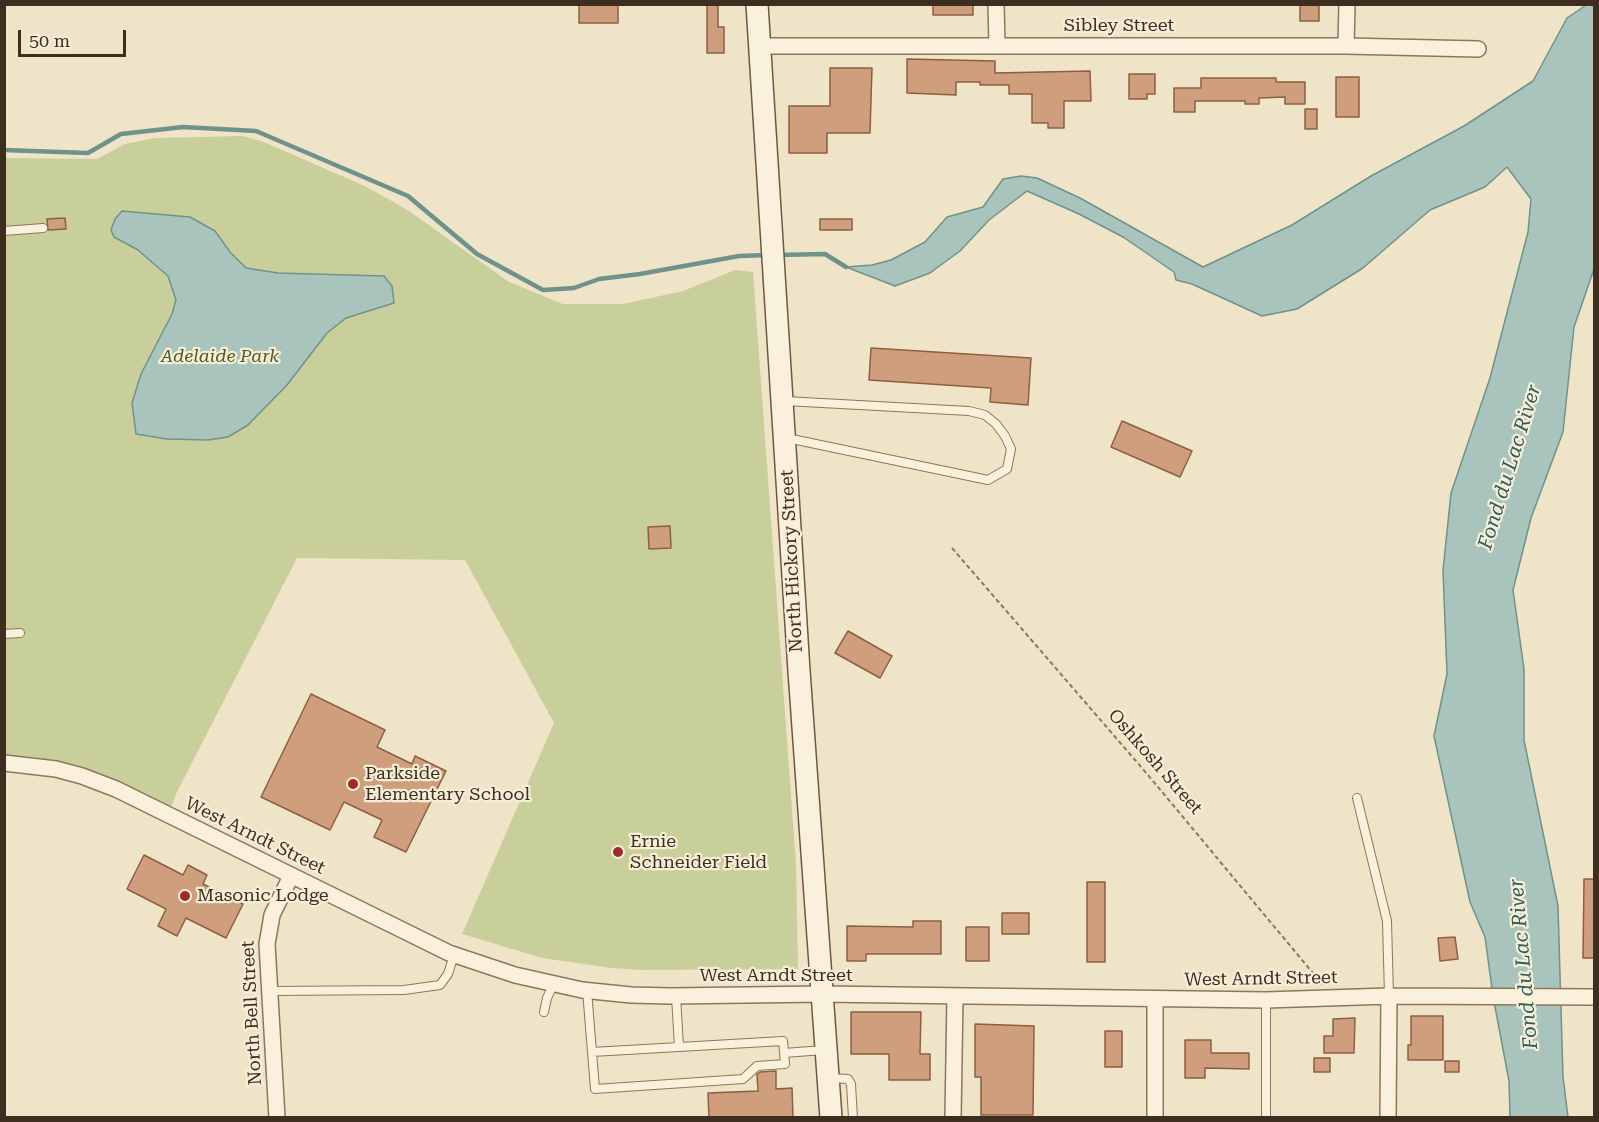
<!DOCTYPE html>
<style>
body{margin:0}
#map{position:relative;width:1599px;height:1122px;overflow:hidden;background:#f0e4c8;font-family:"Roboto Serif",serif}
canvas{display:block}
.frame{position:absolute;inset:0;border:6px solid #3d2e20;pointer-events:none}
.scale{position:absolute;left:18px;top:30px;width:108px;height:27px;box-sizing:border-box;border:3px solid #3d2e20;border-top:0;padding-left:8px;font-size:18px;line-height:21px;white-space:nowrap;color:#3d2e20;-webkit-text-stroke:4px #f7eed8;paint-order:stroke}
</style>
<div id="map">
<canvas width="1599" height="1122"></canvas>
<div class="frame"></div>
<div class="scale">50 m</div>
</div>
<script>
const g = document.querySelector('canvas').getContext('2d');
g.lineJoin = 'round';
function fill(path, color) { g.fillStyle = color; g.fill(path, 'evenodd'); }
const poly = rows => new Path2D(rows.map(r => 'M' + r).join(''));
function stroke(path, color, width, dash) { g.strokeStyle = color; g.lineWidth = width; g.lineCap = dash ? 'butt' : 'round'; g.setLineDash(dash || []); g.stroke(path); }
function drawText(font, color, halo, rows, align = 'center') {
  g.font = font + ' "Roboto Serif",serif'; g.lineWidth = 4.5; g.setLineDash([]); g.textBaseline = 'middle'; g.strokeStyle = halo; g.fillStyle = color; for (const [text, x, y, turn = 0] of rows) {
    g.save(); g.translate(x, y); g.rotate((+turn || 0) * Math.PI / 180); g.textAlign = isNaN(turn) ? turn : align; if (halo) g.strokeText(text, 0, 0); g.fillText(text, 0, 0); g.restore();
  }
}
const green = poly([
 [243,136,264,142,367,187,409,211,509,282,563,304,623,304,683,291,735,270,753,272,796,864,798,969,640,970,611,968,542,958,462,934,554,723,465,560,297,558,177,792,168,815,116,789,5,763,5,158,97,159,125,144,155,138]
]);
const water = poly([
 [1586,5,1594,5,1594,269,1574,327,1563,432,1531,518,1513,590,1524,669,1524,740,1558,906,1563,1077,1568,1117,1510,1117,1509,1081,1493,996,1485,937,1470,902,1434,736,1447,674,1443,570,1451,493,1490,378,1528,232,1531,199,1507,167,1485,187,1430,210,1363,268,1297,309,1262,316,1192,284,1176,280,1174,272,1123,237,1079,214,1027,191,989,220,960,251,930,273,895,286,846,267,872,265,891,260,925,242,947,217,983,207,1003,179,1021,176,1037,178,1080,198,1203,267,1292,225,1371,176,1464,126,1533,81,1567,18,1586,5],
 [122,211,190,217,215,231,230,252,246,268,278,273,384,276,392,286,394,303,346,318,327,333,287,385,248,425,228,437,208,440,167,439,136,434,132,403,141,374,172,314,176,300,168,276,138,250,114,237,111,230,115,219,122,211]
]);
const stream = poly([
 [4,150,88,153,121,134,183,127,256,131,408,196,477,254,543,290,574,288,599,279,640,274,739,256,768,255],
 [779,255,825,254,846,267]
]);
const building = poly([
 [579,4,618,4,618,23,579,23,579,4],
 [707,4,718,4,718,27,724,27,724,53,707,53,707,4],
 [933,4,973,4,973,15,933,15,933,4],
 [1300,4,1319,4,1319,21,1300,21,1300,4],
 [907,59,995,61,995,73,1090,71,1091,101,1064,101,1064,128,1048,128,1048,123,1032,123,1032,94,1009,94,1009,85,980,85,980,82,956,82,956,95,907,93,907,59],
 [830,68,872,68,870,133,827,133,827,153,789,153,789,106,830,106,830,68],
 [1129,74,1155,74,1155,94,1147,94,1147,99,1129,99,1129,74],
 [1336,77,1359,77,1359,117,1336,117,1336,77],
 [1201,78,1276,78,1276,82,1305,82,1305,104,1285,104,1285,97,1259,98,1259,104,1245,104,1245,101,1195,101,1195,112,1174,112,1174,88,1201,88,1201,78],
 [1305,109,1317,109,1317,129,1305,129,1305,109],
 [65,218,66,229,48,230,47,219,65,218],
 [820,219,852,219,852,230,820,230,820,219],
 [871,348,1031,358,1028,405,990,402,991,388,869,380,871,348],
 [1122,421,1192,451,1180,477,1111,447,1122,421],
 [670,526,671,548,649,549,648,527,670,526],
 [848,631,892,656,880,678,835,653,848,631],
 [311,694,385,730,377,747,412,764,415,756,446,771,406,852,374,837,382,820,344,802,330,830,261,797,311,694],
 [144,855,183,875,188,865,207,875,203,884,243,904,226,938,186,918,177,936,158,926,166,909,127,889,144,855],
 [1584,879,1594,879,1594,958,1583,958,1584,879],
 [1087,882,1105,882,1105,962,1087,962,1087,882],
 [1002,913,1029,913,1029,934,1002,934,1002,913],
 [913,921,941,921,941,954,866,954,866,961,847,961,847,926,913,927,913,921],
 [966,927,989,927,989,961,966,961,966,927],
 [1455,937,1458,959,1440,961,1438,938,1455,937],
 [851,1012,921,1012,920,1054,930,1054,930,1080,889,1080,889,1054,851,1054,851,1012],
 [1411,1016,1443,1016,1443,1060,1408,1060,1408,1045,1411,1045,1411,1016],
 [1355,1018,1354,1053,1324,1053,1324,1036,1333,1036,1333,1019,1355,1018],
 [975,1024,1034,1026,1033,1115,981,1115,981,1077,975,1077,975,1024],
 [1105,1031,1122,1031,1122,1067,1105,1067,1105,1031],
 [1185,1040,1211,1040,1211,1053,1249,1053,1249,1069,1205,1068,1205,1078,1185,1078,1185,1040],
 [1314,1058,1330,1058,1330,1072,1314,1072,1314,1058],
 [1445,1061,1459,1061,1459,1072,1445,1072,1445,1061],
 [776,1071,776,1089,792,1088,793,1118,709,1118,708,1093,758,1091,757,1074,760,1072,776,1071]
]);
const path = poly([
 [952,548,1148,775,1322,984]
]);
const lane = poly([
 [4,231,43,228],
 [785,401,969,411,985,415,996,424,1005,436,1011,449,1007,469,988,480,787,438],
 [4,634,20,633],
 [1357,798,1387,921,1389,996],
 [587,990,592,1052,595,1089,743,1079,757,1066,785,1064,783,1041,592,1052],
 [269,991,404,990,440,985,448,974,454,955],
 [676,996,679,1047],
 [544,1012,547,998,553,985],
 [784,1053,824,1050],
 [830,1078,848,1079,851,1084,853,1118],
 [1266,1118,1266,1000]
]);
const street = poly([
 [996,4,997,46],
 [760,46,1346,46,1478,49],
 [1346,46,1347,4],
 [4,763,56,769,82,776,116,789,449,953,515,975,582,990,631,995,670,996,822,994,1266,1000,1389,996,1594,997],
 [277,1118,267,944,272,915,291,876],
 [953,1118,955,996],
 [1155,1118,1155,999],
 [1388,1118,1389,996]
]);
const secondary = poly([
 [757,4,799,671,831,1118]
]);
const markers = [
 [353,784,6,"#9e2a2b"],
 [618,852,6,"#9e2a2b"],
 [185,896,6,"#9e2a2b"]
];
const streetNames = [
 ["Sibley Street",1119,26],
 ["North Hickory Street",792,561,-93],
 ["Oshkosh Street",1155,762,49],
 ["West Arndt Street",255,836,26],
 ["West Arndt Street",776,976],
 ["West Arndt Street",1261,979,-1],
 ["North Bell Street",252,1013,-93]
];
const parkNames = [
 ["Adelaide Park",220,357]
];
const poiNames = [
 ["Parkside",365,774],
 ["Elementary School",365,795],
 ["Ernie",630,842],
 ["Schneider Field",630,863],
 ["Masonic Lodge",197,896]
];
const waterNames = [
 ["Fond du Lac River",1510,467,-73],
 ["Fond du Lac River",1524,964,-95]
];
fill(green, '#c9cf9b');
fill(water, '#a9c4bc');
stroke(water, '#6f938a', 1.5);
stroke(stream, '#6f938a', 4.5);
fill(building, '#cf9f7d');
stroke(building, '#8d5f41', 1.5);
stroke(lane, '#8d765c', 10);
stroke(street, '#8d765c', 18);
stroke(secondary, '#6f573f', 24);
stroke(path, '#8d765c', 2, [4.5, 3]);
stroke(lane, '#faf1dc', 8);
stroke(street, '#faf1dc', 15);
stroke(secondary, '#faf1dc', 21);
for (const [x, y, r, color] of markers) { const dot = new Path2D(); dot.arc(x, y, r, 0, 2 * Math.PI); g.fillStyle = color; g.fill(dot); stroke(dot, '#f7eed8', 2); }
drawText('18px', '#3d2e20', '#f7eed8', streetNames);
drawText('italic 18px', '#4d5a26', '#f7eed8', parkNames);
drawText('18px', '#3d2e20', '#f7eed8', poiNames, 'left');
drawText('italic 20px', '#2f5d5a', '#f7eed8', waterNames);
</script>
